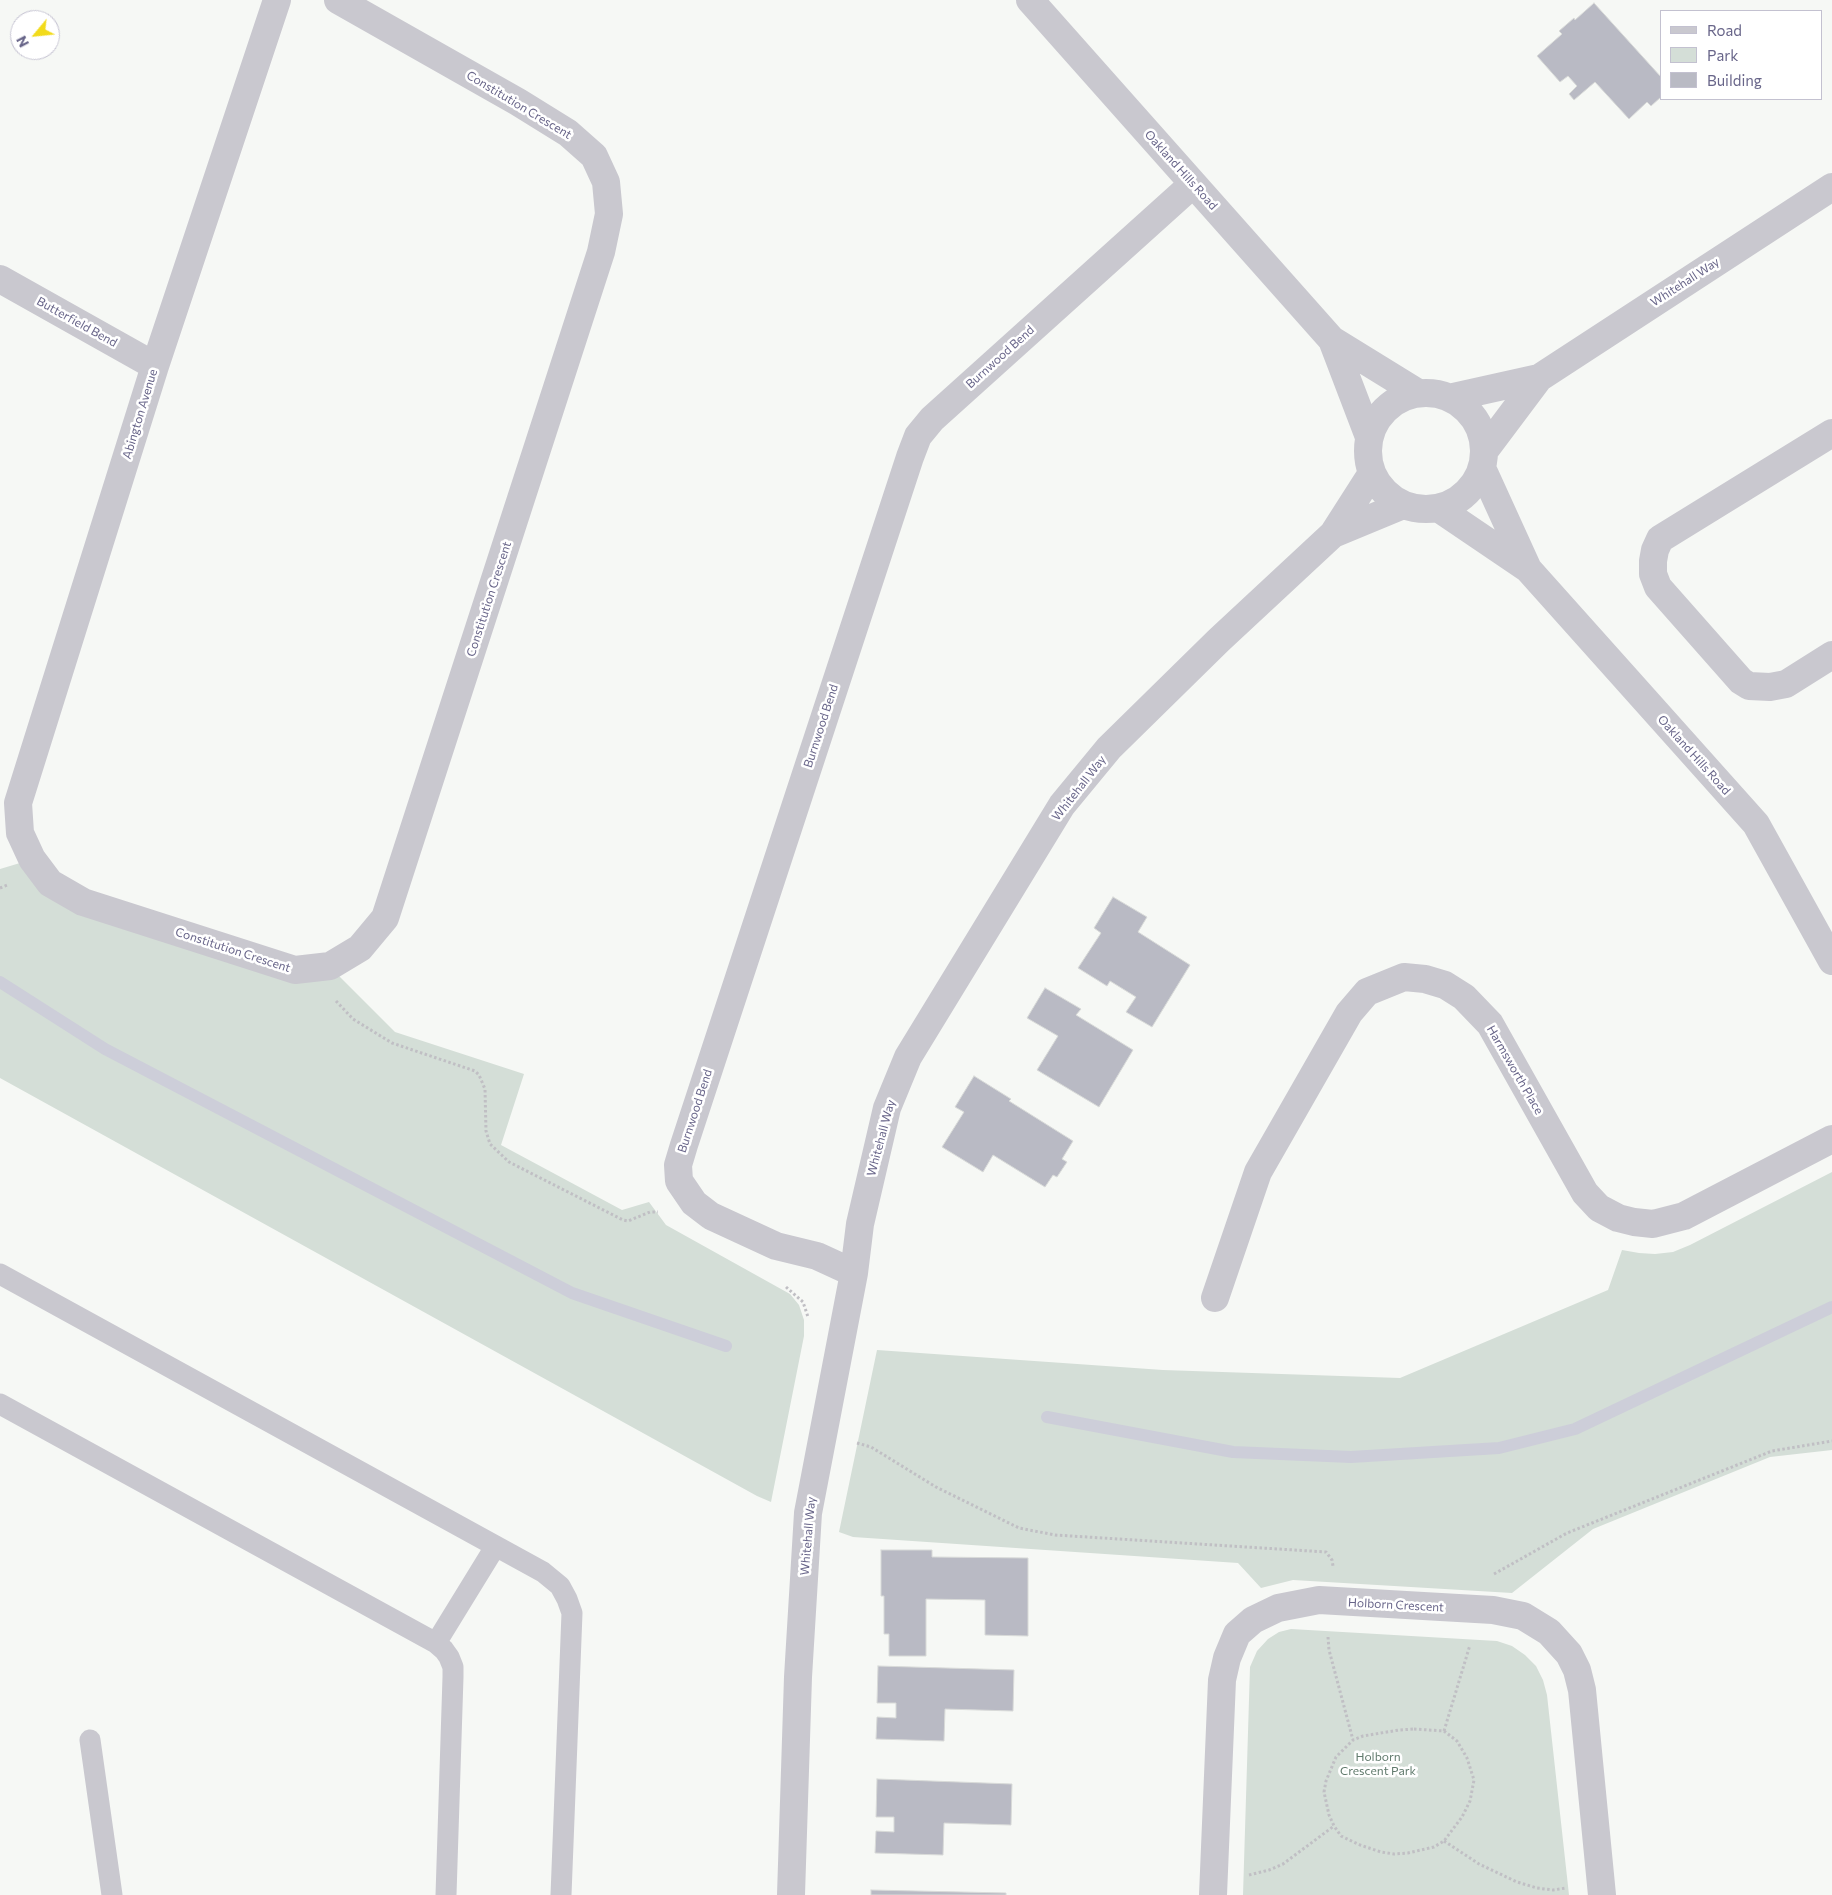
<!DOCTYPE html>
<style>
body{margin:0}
#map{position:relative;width:1832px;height:1895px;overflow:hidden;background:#f6f8f5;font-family:Commissioner,sans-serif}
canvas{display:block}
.legend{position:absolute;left:1660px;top:10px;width:162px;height:90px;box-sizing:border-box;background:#fff;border:1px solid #c3c1d0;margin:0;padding:6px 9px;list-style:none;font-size:15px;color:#686589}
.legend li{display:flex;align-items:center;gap:10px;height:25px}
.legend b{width:25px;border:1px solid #c3c1d0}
.north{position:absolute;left:10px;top:10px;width:50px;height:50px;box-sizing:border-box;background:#fff;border:1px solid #c3c1d0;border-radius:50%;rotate:242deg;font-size:14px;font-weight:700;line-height:20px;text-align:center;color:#686589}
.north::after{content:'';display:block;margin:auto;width:18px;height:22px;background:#f2db1b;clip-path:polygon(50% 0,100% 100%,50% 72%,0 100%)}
</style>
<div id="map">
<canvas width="1832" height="1895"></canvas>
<ul class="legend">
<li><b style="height:6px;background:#c9c8cf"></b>Road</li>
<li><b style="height:14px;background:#d4ded7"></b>Park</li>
<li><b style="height:14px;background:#b9bac4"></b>Building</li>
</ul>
<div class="north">N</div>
</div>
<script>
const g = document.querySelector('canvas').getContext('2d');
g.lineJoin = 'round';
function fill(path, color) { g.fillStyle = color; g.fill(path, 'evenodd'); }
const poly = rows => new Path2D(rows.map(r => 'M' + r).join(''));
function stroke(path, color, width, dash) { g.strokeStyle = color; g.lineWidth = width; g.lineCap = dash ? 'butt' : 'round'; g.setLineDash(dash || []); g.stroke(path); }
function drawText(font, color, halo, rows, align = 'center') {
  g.font = font + ' Commissioner,sans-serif'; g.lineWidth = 5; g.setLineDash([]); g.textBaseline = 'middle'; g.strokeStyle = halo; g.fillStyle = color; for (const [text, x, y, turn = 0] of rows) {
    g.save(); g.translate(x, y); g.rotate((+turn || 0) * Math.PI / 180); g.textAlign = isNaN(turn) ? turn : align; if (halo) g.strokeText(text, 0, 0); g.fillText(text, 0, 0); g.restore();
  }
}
const green = poly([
 [30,860,48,884,330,967,395,1032,524,1074,501,1145,622,1210,649,1202,666,1225,790,1294,799,1305,804,1320,804,1336,771,1502,757,1496,0,1078,0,869],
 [1832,1172,1832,1450,1770,1457,1593,1529,1512,1593,1293,1580,1261,1588,1238,1563,853,1537,839,1532,877,1350,1163,1370,1400,1378,1608,1290,1622,1250,1639,1253,1655,1254,1673,1252,1690,1245],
 [1291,1629,1497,1641,1512,1646,1525,1655,1536,1666,1543,1680,1547,1695,1569,1895,1243,1895,1250,1667,1257,1651,1268,1639,1279,1632]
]);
const stream = poly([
 [0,982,105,1049,572,1293,726,1346],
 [1047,1417,1233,1452,1351,1457,1499,1448,1575,1429,1832,1307]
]);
const building = poly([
 [1594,3,1661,77,1661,97,1651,106,1647,102,1629,119,1595,82,1574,100,1569,94,1577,86,1568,76,1560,82,1537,56,1562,34,1559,31,1574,18,1575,20,1594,3],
 [1113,897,1147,917,1138,932,1190,965,1152,1027,1126,1012,1136,997,1110,981,1107,986,1078,968,1101,933,1094,928,1113,897],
 [1045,988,1081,1009,1076,1015,1133,1050,1099,1107,1037,1070,1058,1036,1027,1018,1045,988],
 [974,1076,1011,1099,1009,1101,1073,1141,1062,1159,1067,1162,1057,1177,1053,1175,1045,1187,993,1155,983,1172,942,1147,964,1112,955,1107,974,1076],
 [881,1550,932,1550,932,1557,1028,1558,1028,1636,985,1635,985,1600,926,1599,926,1656,889,1656,889,1634,884,1634,884,1596,881,1596,881,1550],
 [878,1666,1014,1670,1013,1711,945,1709,944,1741,876,1739,877,1717,896,1718,896,1703,877,1703,878,1666],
 [877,1779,1012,1784,1011,1825,944,1823,943,1855,875,1853,876,1831,894,1832,894,1817,876,1817,877,1779],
 [871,1890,1006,1893,1006,1895,871,1895,871,1890]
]);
const path = poly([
 [0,888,7,885],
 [336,1001,353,1019,392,1043,475,1071,479,1075,485,1089,486,1131,490,1144,509,1162,623,1220,628,1221,650,1212,658,1212],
 [786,1287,803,1302,808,1317],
 [857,1443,871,1447,936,1487,1019,1528,1055,1535,1326,1552,1332,1560,1333,1566],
 [1494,1574,1567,1533,1772,1451,1832,1441],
 [1328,1637,1329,1650,1353,1740],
 [1414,1729,1444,1731,1457,1741,1467,1758,1474,1780,1470,1801,1462,1817,1444,1841,1434,1847,1408,1853,1394,1854,1381,1852,1360,1845,1341,1836,1334,1826,1329,1815,1324,1792,1326,1781,1336,1757,1353,1740,1363,1736,1399,1730,1414,1729],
 [1444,1731,1470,1645],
 [1444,1841,1479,1864,1517,1882,1537,1888,1553,1890,1566,1888],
 [1249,1875,1269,1870,1283,1864,1334,1826]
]);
const service = poly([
 [0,1274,543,1572,560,1586,567,1599,572,1613,561,1895],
 [0,1404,436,1643,444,1650,449,1657,453,1667,453,1677,446,1895],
 [436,1643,495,1547],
 [90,1740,112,1895]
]);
const minor = poly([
 [277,0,155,366,18,803,20,833,32,859,50,883,83,902,295,970,330,966,360,948,385,918,601,252,609,214,606,182,594,156,568,133,518,102,338,0],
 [1030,0,1332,340,1418,393],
 [0,279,155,366],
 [1332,340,1369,437],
 '1368 451a58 58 0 1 1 116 0a58 58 0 1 1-116 0Z',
 [1449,398,1539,378],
 [1832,433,1660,539,1655,550,1653,561,1653,574,1658,587,1741,681,1749,686,1770,687,1786,684,1832,655],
 [1485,450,1539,378,1832,187],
 [1482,468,1528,569],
 [1438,508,1528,569,1756,824,1832,961],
 [1333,534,1403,505],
 [854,1273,817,1256,776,1246,711,1216,694,1203,679,1181,678,1165,684,1145,910,457,918,436,932,419,1193,184],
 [1215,1298,1258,1172,1349,1013,1367,992,1404,977,1425,979,1445,985,1464,997,1490,1024,1585,1193,1599,1208,1618,1218,1634,1222,1653,1224,1684,1216,1832,1139],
 [791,1895,798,1677,808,1513,854,1273,860,1224,887,1108,908,1057,1062,805,1109,748,1219,640,1333,534,1372,473],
 [1213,1895,1222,1680,1227,1658,1237,1634,1253,1620,1278,1608,1319,1600,1493,1610,1523,1616,1549,1632,1569,1654,1577,1670,1582,1690,1602,1895]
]);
const streetNames = [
 ["Constitution Crescent",519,105,31],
 ["Oakland Hills Road",1181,170,48],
 ["Whitehall Way",1685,282,-33],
 ["Butterfield Bend",77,322,29],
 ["Burnwood Bend",1000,357,-42],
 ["Abington Avenue",140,414,-73],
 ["Constitution Crescent",489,599,-72],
 ["Burnwood Bend",821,726,-72],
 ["Oakland Hills Road",1694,755,48],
 ["Whitehall Way",1079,788,-52],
 ["Constitution Crescent",233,950,18],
 ["Harmsworth Place",1515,1070,60],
 ["Burnwood Bend",695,1111,-72],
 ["Whitehall Way",881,1138,-75],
 ["Whitehall Way",808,1536,-85],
 ["Holborn Crescent",1396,1605,3]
];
const parkNames = [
 ["Holborn",1378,1757],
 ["Crescent Park",1378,1771]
];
fill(green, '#d4ded7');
stroke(stream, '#cdced9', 12);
fill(building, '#b9bac4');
stroke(building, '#d8dad8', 1);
stroke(path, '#c0bfc4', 3, [2.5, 2.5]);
stroke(service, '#c9c8cf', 21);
stroke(minor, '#c9c8cf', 28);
drawText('12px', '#686589', '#fff', streetNames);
drawText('12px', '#607a6c', '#fff', parkNames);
</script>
